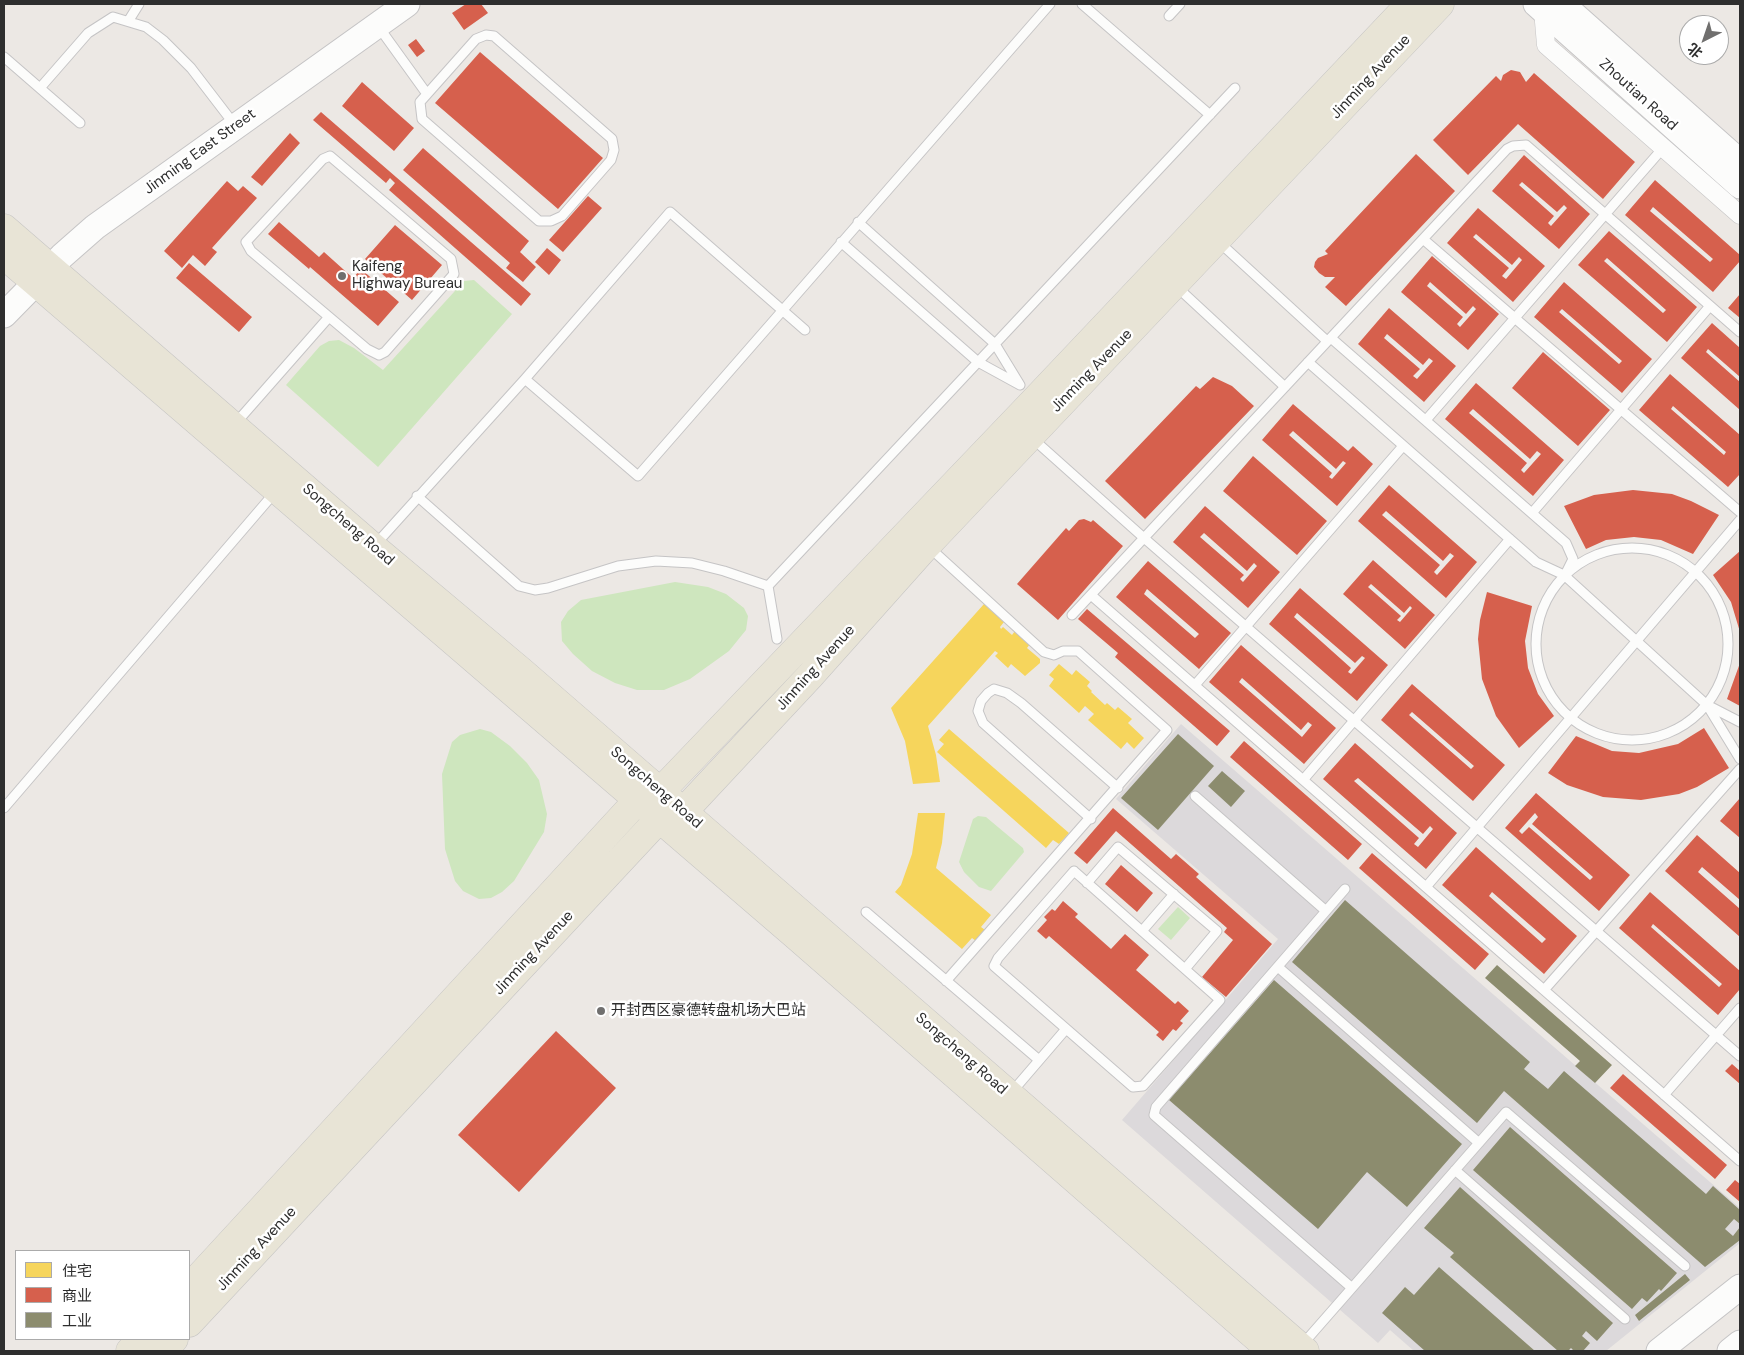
<!DOCTYPE html>
<meta charset="utf-8">
<style>
body{margin:0}
#map{position:relative;width:1744px;height:1355px;overflow:hidden;background:#ece8e4;font-family:"DM Sans","Noto Sans SC",sans-serif}
canvas{display:block}
.frame{position:absolute;inset:0;border:5px solid #2e2e2e;pointer-events:none}
.legend{position:absolute;left:15px;top:1250px;width:175px;height:90px;box-sizing:border-box;background:#fff;border:1px solid #ababab;margin:0;padding:6px 9px;list-style:none;font-size:15px;color:#2e2e2e}
.legend li{display:flex;align-items:center;gap:10px;height:25px}
.legend b{width:25px;border:1px solid #ababab}
.north{position:absolute;left:1679px;top:15px;width:50px;height:50px;box-sizing:border-box;background:#fff;border:1px solid #ababab;border-radius:50%;rotate:221deg;font-size:14px;font-weight:700;line-height:20px;text-align:center;color:#2e2e2e}
.north::after{content:'';display:block;margin:auto;width:18px;height:22px;background:#706f6e;clip-path:polygon(50% 0,100% 100%,50% 72%,0 100%)}
</style>
<div id="map">
<canvas width="1744" height="1355"></canvas>
<div class="frame"></div>
<ul class="legend">
<li><b style="height:14px;background:#f6d55c"></b>住宅</li>
<li><b style="height:14px;background:#d6604d"></b>商业</li>
<li><b style="height:14px;background:#8c8c6e"></b>工业</li>
</ul>
<div class="north">北</div>
</div>
<script>
const g = document.querySelector('canvas').getContext('2d');
g.lineJoin = 'round';
function fill(path, color) { g.fillStyle = color; g.fill(path, 'evenodd'); }
const poly = rows => new Path2D(rows.map(r => 'M' + r).join(''));
function stroke(path, color, width, dash) { g.strokeStyle = color; g.lineWidth = width; g.lineCap = dash ? 'butt' : 'round'; g.setLineDash(dash || []); g.stroke(path); }
function drawText(font, color, halo, rows, align = 'center') {
  g.font = font + ' "DM Sans","Noto Sans SC",sans-serif'; g.lineWidth = 5; g.setLineDash([]); g.textBaseline = 'middle'; g.strokeStyle = halo; g.fillStyle = color; for (const [text, x, y, turn = 0] of rows) {
    g.save(); g.translate(x, y); g.rotate((+turn || 0) * Math.PI / 180); g.textAlign = isNaN(turn) ? turn : align; if (halo) g.strokeText(text, 0, 0); g.fillText(text, 0, 0); g.restore();
  }
}
const industrial = poly([
 [1181,724,1740,1208,1740,1243,1606,1351,1414,1351,1390,1330,1378,1343,1122,1120,1278,939,1116,799]
]);
const green = poly([
 [474,280,512,314,378,467,286,385,320,346,329,341,339,340,354,348,383,370,464,281],
 [675,582,708,587,726,594,744,608,748,616,746,630,729,651,690,679,664,690,637,690,615,683,592,671,573,654,562,641,561,622,568,611,581,600],
 [480,729,491,732,510,746,527,763,539,780,547,814,544,832,514,881,502,892,491,898,479,899,463,891,455,881,445,849,442,774,452,742,460,735],
 [978,816,986,817,1023,848,1024,852,991,891,979,887,964,872,959,862,973,819],
 [1178,907,1190,918,1171,940,1158,929]
]);
const homes = poly([
 [984,604,1004,622,1000,627,1001,629,1003,627,1012,635,1015,631,1030,644,1027,648,1040,659,1040,663,1025,676,1011,664,1008,668,995,656,998,653,995,651,928,726,936,755,940,782,913,784,905,741,891,708],
 [1059,664,1072,675,1076,670,1090,682,1087,686,1092,691,1091,692,1105,705,1107,703,1115,710,1118,707,1132,719,1128,723,1144,738,1134,749,1127,742,1121,749,1088,720,1094,714,1085,706,1079,713,1049,686,1054,679,1049,675],
 [949,729,1069,833,1059,844,1053,840,1046,848,937,752,944,744,939,740],
 [918,813,945,813,942,843,936,868,991,915,981,927,985,930,976,941,972,938,962,949,895,892,901,885,912,854]
]);
const shops = poly([
 [466,4,481,4,488,13,464,30,452,13],
 [416,39,425,51,417,57,408,45],
 [480,52,603,158,558,209,435,103],
 [1511,70,1520,72,1526,82,1534,73,1635,162,1603,199,1518,124,1468,175,1433,140,1496,76,1501,81,1503,75],
 [362,82,414,128,394,151,342,106],
 [321,112,531,294,521,306,389,190,395,183,390,178,386,183,313,120],
 [290,133,300,143,262,186,251,177],
 [423,148,529,241,520,252,536,267,523,282,506,268,510,263,403,170],
 [1416,154,1455,191,1346,306,1325,287,1335,277,1325,277,1319,273,1314,267,1315,262,1318,258,1328,254,1325,251],
 [1524,155,1590,214,1559,249,1492,191],
 [1522,182,1557,212,1564,205,1567,208,1551,226,1548,223,1554,216,1519,185],
 [1655,180,1740,255,1740,261,1713,292,1625,215],
 [1653,207,1713,259,1710,262,1650,211],
 [227,181,238,191,243,186,257,198,212,248,217,252,205,266,193,255,182,268,164,251],
 [588,196,602,208,563,252,549,240],
 [1478,208,1545,266,1513,302,1447,243],
 [1476,234,1512,265,1519,257,1522,260,1506,279,1502,276,1509,268,1473,237],
 [279,222,319,257,324,252,353,278,361,269,399,302,378,326,310,267,309,269,268,234],
 [395,225,442,265,412,300,365,259],
 [1609,231,1697,307,1667,342,1578,265],
 [1607,258,1666,310,1663,313,1604,261],
 [547,248,561,260,549,275,535,262],
 [1432,256,1499,314,1468,350,1401,292],
 [1430,282,1466,314,1473,306,1476,309,1460,327,1457,324,1463,317,1427,286],
 [189,263,252,317,239,332,176,278],
 [1564,282,1652,359,1622,393,1534,317],
 [1562,309,1622,361,1619,364,1559,312],
 [1740,294,1740,318,1728,308],
 [1389,308,1456,366,1424,402,1358,344],
 [1387,334,1423,365,1429,358,1433,361,1417,379,1413,376,1420,369,1384,338],
 [1712,323,1740,348,1740,377,1708,349,1706,352,1740,382,1740,410,1681,358],
 [1543,352,1610,410,1578,446,1512,388],
 [1670,374,1740,435,1740,474,1728,487,1639,410],
 [1673,406,1726,452,1724,455,1671,409],
 [1213,377,1232,386,1254,406,1145,519,1105,481,1196,386,1200,389],
 [1476,383,1564,460,1533,496,1445,419],
 [1473,409,1530,459,1537,451,1541,454,1524,473,1521,470,1527,463,1469,413],
 [1293,404,1348,451,1353,446,1373,464,1337,506,1262,440],
 [1293,431,1336,469,1343,461,1346,463,1332,479,1329,477,1332,473,1289,435],
 [1253,456,1327,521,1297,555,1223,491],
 [1389,485,1477,562,1446,598,1358,521],
 [1386,511,1443,561,1450,553,1454,556,1437,575,1434,572,1440,565,1382,515],
 [1633,490,1672,494,1691,501,1719,515,1693,554,1661,540,1634,537,1606,540,1586,549,1564,506,1594,495],
 [1205,506,1280,572,1248,608,1173,542],
 [1204,533,1247,571,1254,563,1257,566,1243,582,1240,579,1244,575,1200,537],
 [1084,519,1091,522,1093,520,1123,546,1058,620,1017,584,1066,528,1069,531,1079,520],
 [1740,551,1740,632,1731,602,1713,575],
 [1373,560,1435,615,1405,649,1343,594],
 [1371,584,1404,613,1410,606,1412,608,1400,622,1397,620,1401,616,1368,587],
 [1148,561,1231,633,1199,669,1116,597],
 [1147,589,1199,634,1195,638,1144,594],
 [1300,588,1388,665,1357,701,1269,624],
 [1297,613,1355,663,1362,656,1365,658,1351,674,1348,672,1351,668,1294,617],
 [1487,592,1532,606,1525,641,1528,668,1538,694,1554,716,1519,748,1496,716,1482,679,1478,639,1480,620],
 [1087,609,1230,731,1217,746,1115,657,1118,653,1078,619],
 [1241,645,1336,728,1304,764,1209,682],
 [1242,678,1301,730,1308,722,1312,725,1302,737,1239,682],
 [1740,663,1740,706,1727,699],
 [1412,684,1505,765,1473,801,1381,720],
 [1412,712,1474,766,1471,769,1409,715],
 [1704,728,1729,768,1697,787,1679,794,1641,800,1603,797,1567,785,1548,773,1576,736,1612,751,1639,753,1678,744],
 [1244,741,1362,844,1348,860,1230,757],
 [1355,743,1457,833,1426,869,1323,779],
 [1358,778,1423,834,1430,826,1433,829,1418,847,1414,844,1419,838,1354,781],
 [1536,793,1630,875,1599,911,1505,828],
 [1535,813,1538,817,1532,824,1593,877,1590,880,1529,827,1522,834,1519,831],
 [1740,798,1740,838,1720,821],
 [1113,808,1171,859,1176,854,1199,874,1196,877,1272,944,1226,997,1202,977,1233,940,1224,932,1227,928,1116,831,1087,864,1074,853],
 [1697,835,1740,873,1740,900,1702,867,1698,872,1740,909,1740,937,1665,871],
 [1476,847,1577,936,1544,974,1442,885],
 [1492,892,1546,939,1542,943,1489,896],
 [1372,853,1489,954,1475,970,1359,868],
 [1121,865,1153,893,1137,912,1105,884],
 [1650,892,1740,971,1740,989,1718,1015,1619,928],
 [1653,924,1722,984,1719,987,1651,927],
 [1063,901,1078,914,1075,917,1111,949,1125,934,1149,955,1136,970,1175,1004,1178,1001,1189,1011,1180,1021,1183,1023,1176,1031,1173,1029,1163,1041,1156,1035,1159,1032,1049,936,1046,939,1037,931,1047,920,1044,917,1052,909,1055,911],
 [556,1031,616,1088,519,1192,458,1135],
 [1732,1064,1740,1071,1740,1084,1725,1071],
 [1623,1074,1727,1165,1715,1179,1610,1088],
 [1735,1180,1740,1184,1740,1202,1726,1190]
]);
const industry = poly([
 [1178,734,1214,766,1158,830,1121,798],
 [1222,771,1245,791,1231,807,1208,786],
 [1345,900,1530,1062,1524,1069,1548,1089,1564,1071,1706,1194,1713,1186,1740,1210,1740,1224,1734,1219,1725,1229,1733,1236,1740,1227,1740,1240,1705,1267,1504,1091,1477,1123,1292,962],
 [1497,965,1612,1065,1595,1083,1575,1066,1580,1061,1485,978],
 [1274,980,1462,1144,1407,1207,1367,1172,1318,1229,1169,1100],
 [1510,1127,1677,1273,1661,1291,1659,1289,1647,1302,1642,1298,1632,1309,1473,1170],
 [1460,1187,1613,1323,1597,1341,1586,1331,1582,1336,1590,1343,1583,1351,1574,1351,1571,1348,1568,1351,1558,1351,1450,1257,1454,1253,1424,1228],
 [1439,1267,1535,1351,1425,1351,1382,1313,1405,1287,1414,1295],
 [1685,1274,1690,1280,1639,1321,1635,1315]
]);
const lane = poly([
 [1082,4,1210,115],
 [1169,16,1180,4],
 [129,20,139,4],
 [378,26,427,94],
 [486,35,494,36,612,139,614,150,611,160,562,216,551,221,539,221,422,119,420,102,476,39,486,35],
 [4,57,80,123],
 [40,88,88,33,113,17,146,27,163,40,191,68,234,124],
 [330,156,451,259,454,274,385,352,379,355,367,349,251,251,246,242,323,159,330,156],
 [1423,239,1740,512],
 [841,242,978,362,1020,385,995,344,858,222],
 [1219,242,1327,341],
 [1177,287,1285,387],
 [1331,338,1566,543,1573,559,1567,571],
 [1308,362,1536,562,1564,575,1707,705,1740,722],
 [525,379,638,476,1050,4],
 [1426,420,1663,148],
 [235,424,329,317],
 [1032,438,1144,538,1740,1056],
 [417,496,519,586,535,590,548,588,618,566,656,561,692,563,724,571,768,586,1235,88],
 [1532,513,1710,306],
 [375,545,525,379,670,212,805,330],
 '1536 644a96 96 0 1 1 192 0a96 96 0 1 1-192 0Z',
 [930,548,1044,652,1054,655,1063,651,1078,651,1167,730,946,981],
 [768,586,777,639],
 [1091,595,1740,1161],
 [1072,615,1507,149,1513,146,1526,145,1740,332],
 [1195,685,1403,446],
 [1707,705,1740,759],
 [1303,780,1510,539],
 [1195,796,1326,911],
 [4,808,276,491],
 [1091,819,983,723,978,711,981,701,988,693,994,689,1007,693,1021,703,1118,788],
 [1074,871,1220,1000,1143,1086,1133,1087,994,966,998,958,1074,871],
 [1087,883,1118,847,1217,931,1185,969],
 [1426,887,1740,520],
 [1345,889,1156,1107,1154,1115,1352,1288],
 [866,912,1039,1060],
 [1142,931,1174,894],
 [1278,967,1479,1143],
 [1544,990,1740,769],
 [1011,1093,1066,1029],
 [1664,1095,1740,1008],
 [1455,1170,1625,1319],
 [1302,1345,1506,1112,1685,1266]
]);
const street = poly([
 [1543,10,1546,45,1740,215]
]);
const secondary = poly([
 [1536,4,1740,186],
 [1562,4,1740,162],
 [4,315,62,256,95,227,407,4],
 [1659,1351,1740,1287],
 [1730,1351,1740,1343]
]);
const primary = poly([
 [4,228,373,547,521,671,1305,1351],
 [4,255,795,935,1272,1351],
 [189,1288,637,801,660,792,1035,400,1410,4],
 [189,1323,659,819,683,812,810,676,927,545,1440,4],
 [130,1351,142,1339],
 [162,1351,174,1339]
]);
const markers = [
 [342,276,5,"#706f6e"],
 [601,1011,5,"#706f6e"]
];
const streetNames = [
 ["Jinming Avenue",1371,77,-47],
 ["Zhoutian Road",1638,95,42],
 ["Jinming East Street",200,152,-36],
 ["Jinming Avenue",1092,371,-46],
 ["Songcheng Road",348,525,41],
 ["Jinming Avenue",816,668,-48],
 ["Songcheng Road",656,788,41],
 ["Jinming Avenue",534,953,-47],
 ["Songcheng Road",961,1054,41],
 ["Jinming Avenue",257,1249,-47]
];
const poiNames = [
 ["Kaifeng",352,267],
 ["Highway Bureau",352,284],
 ["开封西区豪德转盘机场大巴站",611,1011]
];
fill(industrial, '#dcd9db');
fill(green, '#cee6be');
fill(homes, '#f6d55c');
fill(shops, '#d6604d');
fill(industry, '#8c8c6e');
stroke(lane, '#c5c4c5', 11);
stroke(street, '#c5c4c5', 19);
stroke(secondary, '#c5c4c5', 27);
stroke(primary, '#c6c5c4', 29);
stroke(lane, '#fcfcfb', 9);
stroke(street, '#fcfcfb', 18);
stroke(secondary, '#fcfcfb', 25);
stroke(primary, '#e8e4d6', 28);
for (const [x, y, r, color] of markers) { const dot = new Path2D(); dot.arc(x, y, r, 0, 2 * Math.PI); g.fillStyle = color; g.fill(dot); stroke(dot, '#fff', 2); }
drawText('15px', '#2e2e2e', '#fff', streetNames);
drawText('15px', '#2e2e2e', '#fff', poiNames, 'left');
</script>
